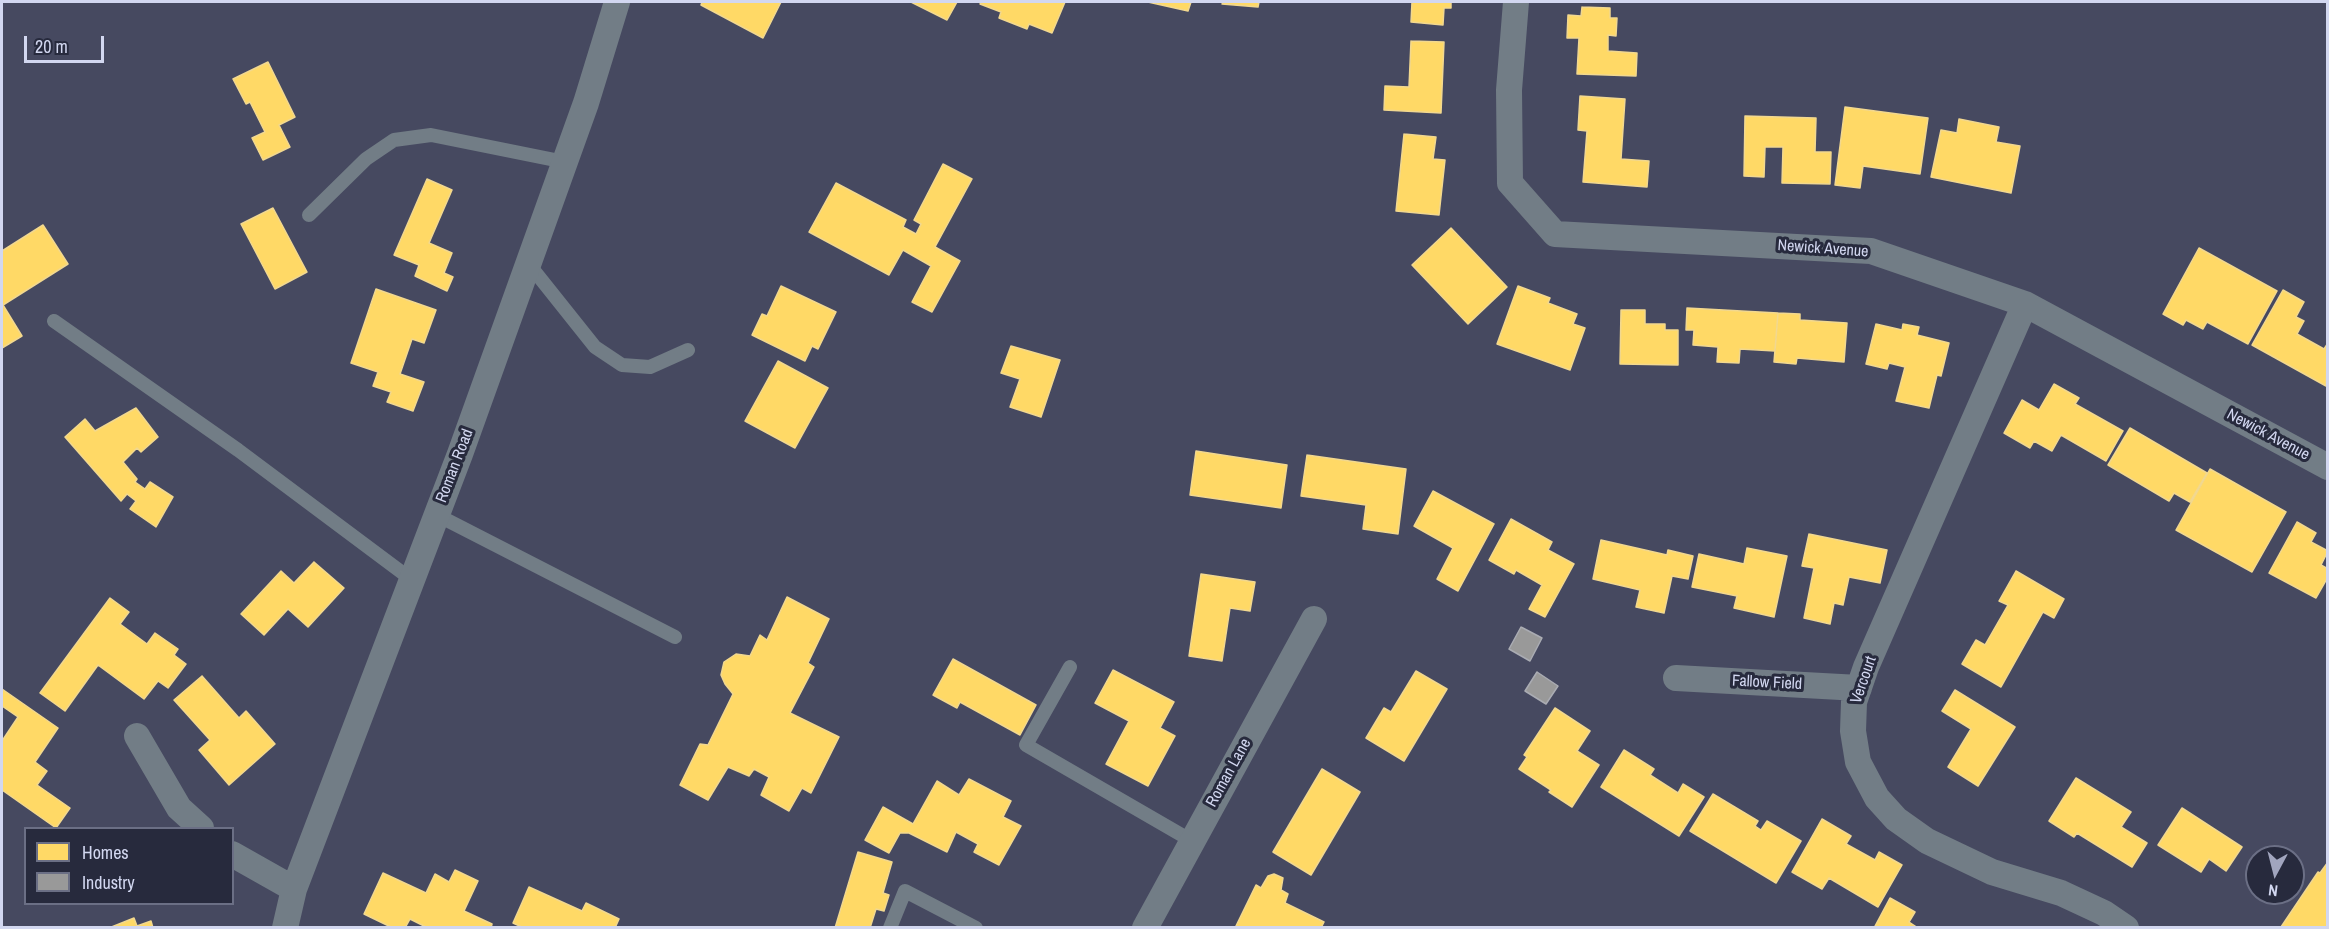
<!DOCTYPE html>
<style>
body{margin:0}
#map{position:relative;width:2329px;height:929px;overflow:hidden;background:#464960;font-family:"Archivo Narrow",sans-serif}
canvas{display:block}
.frame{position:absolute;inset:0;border:3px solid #d2d7f0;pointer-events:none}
.legend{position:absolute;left:24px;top:827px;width:210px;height:78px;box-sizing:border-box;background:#272a3d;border:2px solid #6b6f85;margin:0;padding:8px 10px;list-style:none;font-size:18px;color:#d2d7f0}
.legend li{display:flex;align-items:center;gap:12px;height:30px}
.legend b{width:30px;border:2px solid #6b6f85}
.north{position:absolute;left:2245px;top:845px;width:60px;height:60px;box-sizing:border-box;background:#272a3d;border:2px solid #6b6f85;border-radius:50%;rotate:187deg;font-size:16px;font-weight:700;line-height:24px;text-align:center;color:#d2d7f0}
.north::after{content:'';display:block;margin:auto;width:21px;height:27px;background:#a1a5be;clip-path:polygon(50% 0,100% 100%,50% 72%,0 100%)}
.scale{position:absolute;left:24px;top:36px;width:80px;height:27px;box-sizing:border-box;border:3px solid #d2d7f0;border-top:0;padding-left:8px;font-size:18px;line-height:21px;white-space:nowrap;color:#d2d7f0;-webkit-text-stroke:4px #272a3d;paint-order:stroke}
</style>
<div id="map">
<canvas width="2329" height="929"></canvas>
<div class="frame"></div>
<ul class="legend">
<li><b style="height:16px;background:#ffd966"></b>Homes</li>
<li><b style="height:16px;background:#999"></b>Industry</li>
</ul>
<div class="north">N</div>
<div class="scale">20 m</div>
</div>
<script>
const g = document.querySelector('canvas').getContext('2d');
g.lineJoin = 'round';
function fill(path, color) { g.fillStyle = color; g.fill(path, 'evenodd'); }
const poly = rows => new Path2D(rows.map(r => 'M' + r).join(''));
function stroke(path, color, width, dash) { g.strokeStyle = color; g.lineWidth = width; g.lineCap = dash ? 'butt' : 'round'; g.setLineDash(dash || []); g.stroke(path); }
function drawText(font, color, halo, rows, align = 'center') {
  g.font = font + ' "Archivo Narrow",sans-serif'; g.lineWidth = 6; g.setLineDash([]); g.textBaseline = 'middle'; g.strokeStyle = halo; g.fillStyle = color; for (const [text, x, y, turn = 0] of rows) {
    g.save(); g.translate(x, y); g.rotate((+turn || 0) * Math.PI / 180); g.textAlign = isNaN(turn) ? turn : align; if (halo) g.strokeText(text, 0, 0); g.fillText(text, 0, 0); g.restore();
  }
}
const homes = poly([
 [702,2,781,2,763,38,701,5,702,2],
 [911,2,957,2,947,20,911,2],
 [981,2,1065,2,1052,33,1029,24,1027,29,999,18,1001,12,980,4,981,2],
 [1148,2,1191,2,1188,11,1148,2],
 [1223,2,1259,2,1258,7,1222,4,1223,2],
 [1412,2,1451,2,1451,8,1444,8,1443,25,1411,22,1412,2],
 [1582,7,1610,8,1610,18,1617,18,1616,36,1608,35,1608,51,1637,53,1636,76,1577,74,1579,38,1567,38,1568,15,1581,16,1582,7],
 [1411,41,1444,42,1441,113,1384,110,1385,86,1409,87,1411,41],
 [268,62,295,117,279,125,290,147,263,160,252,138,265,132,250,102,246,104,233,79,268,62],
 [1580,96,1625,99,1621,159,1649,161,1647,187,1583,182,1587,131,1578,130,1580,96],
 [1845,107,1928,118,1920,174,1863,166,1860,188,1835,185,1845,107],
 [1745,116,1816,118,1815,152,1831,152,1830,184,1782,183,1783,147,1765,147,1764,177,1744,176,1745,116],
 [1959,119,1999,127,1996,142,2020,146,2011,193,1931,177,1941,130,1957,133,1959,119],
 [1404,134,1436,137,1433,159,1445,160,1439,215,1396,211,1404,134],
 [943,164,972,179,935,247,960,261,932,312,912,302,931,266,903,250,889,275,809,232,836,183,906,220,903,227,916,234,921,224,914,220,943,164],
 [427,179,452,190,429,243,452,253,444,273,453,277,447,291,415,276,419,265,394,255,427,179],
 [273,208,307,272,275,289,241,224,273,208],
 [43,225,68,264,3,305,22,336,2,348,2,251,43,225],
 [1451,228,1507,287,1468,324,1412,265,1451,228],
 [2199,248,2277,291,2248,344,2207,322,2203,329,2186,320,2183,325,2163,314,2199,248],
 [781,286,836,312,818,349,812,346,805,361,752,335,762,314,767,316,781,286],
 [1518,286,1550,298,1548,303,1577,314,1573,324,1585,328,1570,370,1497,344,1518,286],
 [376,289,436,310,424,343,412,339,400,374,424,382,413,411,387,402,391,392,373,386,378,372,351,363,376,289],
 [2283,290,2304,302,2296,317,2304,321,2297,334,2324,349,2328,343,2326,386,2252,345,2283,290],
 [1687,308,1778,313,1775,351,1740,349,1739,363,1717,362,1718,347,1693,345,1694,330,1686,330,1687,308],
 [1621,310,1645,310,1645,324,1665,324,1665,330,1678,330,1678,365,1620,364,1621,310],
 [1778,313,1800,314,1800,320,1847,323,1844,362,1797,358,1796,364,1774,362,1778,313],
 [1876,324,1902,330,1903,324,1919,327,1917,335,1949,343,1941,376,1937,375,1929,408,1896,401,1905,367,1889,363,1887,369,1866,364,1876,324],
 [1011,346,1060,360,1041,417,1010,407,1020,379,1001,373,1011,346],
 [778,361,828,388,795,448,745,421,778,361],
 [2054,384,2079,398,2075,404,2123,431,2106,461,2061,435,2052,451,2034,441,2030,448,2004,433,2022,400,2039,410,2054,384],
 [136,408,158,437,141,452,137,448,123,462,137,479,135,482,145,489,150,482,173,497,156,527,130,509,136,501,127,494,121,501,65,437,85,419,95,431,136,408],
 [2130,428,2207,473,2190,502,2174,493,2169,501,2108,465,2130,428],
 [1196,451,1287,465,1281,508,1190,495,1196,451],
 [1307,455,1406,469,1398,534,1363,529,1366,505,1301,496,1307,455],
 [2210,469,2286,512,2252,572,2176,530,2210,469],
 [1433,491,1494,524,1458,591,1437,579,1453,548,1414,526,1433,491],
 [1511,519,1552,542,1548,550,1574,564,1545,617,1529,609,1542,585,1516,570,1514,574,1489,560,1511,519],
 [2297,522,2316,533,2311,542,2328,551,2321,565,2328,569,2328,577,2316,598,2269,573,2297,522],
 [1809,534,1887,550,1880,583,1849,577,1843,605,1834,603,1830,624,1804,618,1814,568,1802,566,1809,534],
 [1601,540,1667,555,1668,550,1693,556,1688,579,1672,576,1664,613,1636,607,1640,590,1593,579,1601,540],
 [1747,548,1787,556,1774,617,1734,608,1737,596,1692,587,1699,554,1744,564,1747,548],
 [314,562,344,588,308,627,288,609,264,635,241,614,281,571,294,583,314,562],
 [2016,571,2064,599,2054,618,2043,612,2001,687,1962,664,1976,640,1985,645,2008,605,1999,601,2016,571],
 [1201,574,1255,582,1250,611,1230,608,1222,661,1189,656,1201,574],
 [787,597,829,619,808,663,814,667,790,713,839,737,811,793,802,788,789,811,761,795,769,777,754,769,749,776,728,767,708,800,680,785,700,744,708,745,733,694,725,684,721,675,724,662,736,654,750,656,760,635,767,640,787,597],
 [110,598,129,612,120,624,147,644,155,633,178,649,174,655,186,664,168,688,158,681,144,699,98,665,65,711,40,693,110,598],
 [953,659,1036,705,1020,735,960,702,957,708,933,695,953,659],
 [1113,670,1174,702,1160,728,1175,736,1148,786,1106,764,1129,721,1095,703,1113,670],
 [1416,671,1447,689,1404,761,1366,738,1384,708,1391,712,1416,671],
 [202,676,239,718,246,711,275,744,229,785,199,750,210,740,174,700,202,676],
 [2,689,58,728,35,762,47,771,37,785,70,808,56,828,2,790,2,741,18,717,2,706,2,689],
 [1955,690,2015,727,1978,786,1948,767,1971,729,1942,711,1955,690],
 [1555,708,1590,731,1577,751,1599,765,1572,807,1549,792,1551,790,1519,769,1527,757,1524,755,1555,708],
 [1624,750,1654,769,1650,775,1678,793,1683,784,1704,797,1679,836,1601,787,1624,750],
 [1322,769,1360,792,1311,875,1273,852,1322,769],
 [2076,778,2131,812,2121,827,2147,843,2132,867,2077,833,2074,837,2049,821,2076,778],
 [969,779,1011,801,1003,817,1021,826,999,865,974,852,978,844,956,832,947,852,909,833,900,833,889,853,865,840,883,807,913,824,937,781,959,795,969,779],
 [1713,794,1758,821,1755,826,1761,830,1767,821,1801,841,1776,883,1690,831,1713,794],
 [2182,808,2242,847,2226,871,2209,859,2201,872,2158,845,2182,808],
 [1822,819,1851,836,1846,844,1875,860,1879,852,1902,865,1878,907,1829,878,1822,889,1792,872,1822,819],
 [858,852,892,862,883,893,889,895,884,911,876,909,870,928,835,928,858,852],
 [2328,862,2328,928,2281,927,2318,872,2320,873,2328,862],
 [455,870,478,881,464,911,492,924,491,928,428,928,410,919,405,928,393,928,364,914,383,873,426,893,435,874,449,882,455,870],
 [1274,874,1283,878,1281,890,1288,894,1285,903,1324,922,1321,928,1235,928,1256,885,1261,888,1268,876,1274,874],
 [529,887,582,911,586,903,619,919,615,928,524,928,513,923,529,887],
 [1890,898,1915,912,1909,922,1918,928,1874,928,1890,898],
 [134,918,137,926,151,921,153,928,109,928,134,918]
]);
const industry = poly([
 [1521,627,1542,638,1530,661,1509,649,1521,627],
 [1537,672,1558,686,1546,704,1525,691,1537,672]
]);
const lane = poly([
 [309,215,366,159,394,140,431,135,565,162],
 [528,263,595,347,622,365,650,367,688,350],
 [54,321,238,450,412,580],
 [437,515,675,637],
 [1070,667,1026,745,1192,841],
 [890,928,905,891,976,928]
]);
const street = poly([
 [1516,2,1509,90,1510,183,1555,234,1871,251,2025,304,2328,467],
 [2025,304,1866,667,1854,702,1853,731,1858,762,1877,798,1896,819,1927,841,1992,872,2061,893,2104,913,2126,928],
 [1676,678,1859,688],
 [137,736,179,808,201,828],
 [232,854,294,889],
 [285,928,294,889,460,454,586,103,617,2],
 [1145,928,1314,619]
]);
const streetNames = [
 ["Newick Avenue",1823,249,4],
 ["Newick Avenue",2268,435,28],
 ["Roman Road",455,466,-69],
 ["Vercourt",1864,680,-71],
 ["Fallow Field",1767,683,3],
 ["Roman Lane",1229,773,-61]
];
fill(homes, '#ffd966');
stroke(homes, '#f2d88f', 1.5);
fill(industry, '#999');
stroke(industry, '#aaacb3', 1.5);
stroke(lane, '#727d86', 14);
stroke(street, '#727d86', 26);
drawText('16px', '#d2d7f0', '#272a3d', streetNames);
</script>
